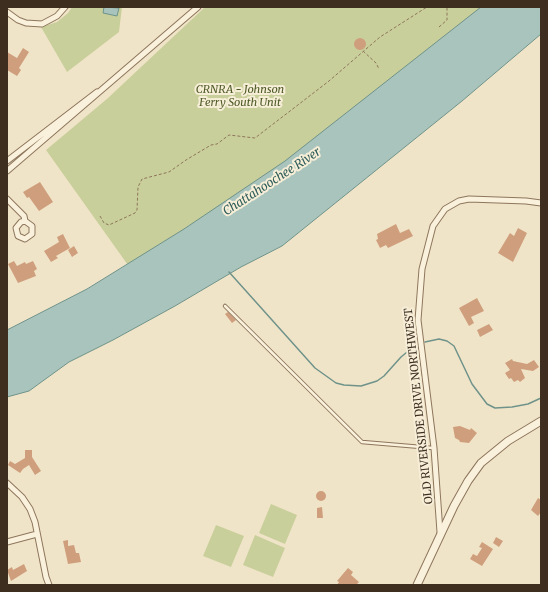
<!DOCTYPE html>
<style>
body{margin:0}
#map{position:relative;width:548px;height:592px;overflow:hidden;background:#f0e4c8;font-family:Merriweather,serif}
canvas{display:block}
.frame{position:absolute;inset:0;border:8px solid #3d2e20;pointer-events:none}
</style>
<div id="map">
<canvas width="548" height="592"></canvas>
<div class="frame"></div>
</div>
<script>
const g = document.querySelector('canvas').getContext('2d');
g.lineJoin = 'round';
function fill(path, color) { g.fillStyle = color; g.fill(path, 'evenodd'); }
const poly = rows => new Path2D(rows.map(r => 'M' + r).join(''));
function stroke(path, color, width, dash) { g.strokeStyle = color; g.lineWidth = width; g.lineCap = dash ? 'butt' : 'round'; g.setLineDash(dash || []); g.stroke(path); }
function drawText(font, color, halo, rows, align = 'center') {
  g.font = font + ' Merriweather,serif'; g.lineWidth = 4; g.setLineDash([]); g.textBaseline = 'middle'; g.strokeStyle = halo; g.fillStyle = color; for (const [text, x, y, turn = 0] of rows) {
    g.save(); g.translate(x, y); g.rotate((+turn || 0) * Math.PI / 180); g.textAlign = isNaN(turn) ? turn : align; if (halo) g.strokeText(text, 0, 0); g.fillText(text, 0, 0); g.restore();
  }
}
const green = poly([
 [72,7,122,7,119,32,67,72,41,27,57,22,68,13],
 [205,7,500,7,415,75,130,268,46,150,108,98],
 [271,504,297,515,285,544,259,533],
 [216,525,244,536,231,567,203,556],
 [255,535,285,548,273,577,243,565]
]);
const water = poly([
 [104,7,119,8,117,16,103,13,104,7],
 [481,7,541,7,541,34,462,101,282,246,241,267,175,306,113,340,69,362,29,391,7,397,7,330,87,289,184,229,285,161,481,7]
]);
const stream = poly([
 [229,272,315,368,336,383,344,385,361,386,377,381,384,376,401,357,412,348],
 [425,342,439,339,447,341,454,346,472,384,487,404,495,408,512,407,528,404,541,398]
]);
const building = poly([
 '354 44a6 6 0 1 1 12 0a6 6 0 1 1-12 0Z',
 [23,48,29,52,19,68,21,70,17,76,7,70,7,52,17,58],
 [40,182,53,202,39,211,29,197,27,198,23,192],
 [396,224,400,233,409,229,413,236,388,248,386,245,380,248,376,240,378,239,377,234],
 [518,228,527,233,513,262,498,253,510,233,514,236],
 [63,234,70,248,56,256,58,258,51,262,44,251,59,242,57,237],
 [74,246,78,253,72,257,68,250],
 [14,261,17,266,25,262,26,264,33,261,37,269,34,271,36,276,18,283,8,264],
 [477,298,484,311,471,317,474,323,469,326,459,308],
 [228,312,236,320,232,323,225,314],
 [489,324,493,330,480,337,477,330],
 [512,359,513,361,527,364,534,360,539,367,533,371,521,369,525,378,520,382,518,380,514,382,511,378,509,379,505,373,510,370,505,363],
 [460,426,470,430,471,428,477,433,469,443,460,442,459,440,455,438,453,427],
 [25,450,32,450,32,457,41,471,35,475,29,465,23,469,20,473,8,465,10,461,15,464,25,458],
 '316 496a5 5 0 1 1 10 0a5 5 0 1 1-10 0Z',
 [538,498,541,500,541,512,538,516,531,510],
 [322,507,323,518,317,518,317,508],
 [496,537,503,541,499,547,493,543],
 [68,540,68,546,74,545,76,553,79,553,81,562,68,564,63,541],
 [482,542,493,549,482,566,470,559,473,554,477,556,482,548,479,547],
 [24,564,27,571,11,581,7,570,12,567,13,570],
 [348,568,353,572,351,575,359,582,356,585,337,585,339,582,337,581]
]);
const path = poly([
 [439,27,447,20,447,7],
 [363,51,376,63,379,69],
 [100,216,104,223,109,225,135,213,137,210,138,187,142,179,169,172,186,160,211,145,217,144,229,135,255,138,329,81,380,37,427,7]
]);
const service = poly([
 [225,306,362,442,433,448]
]);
const minor = poly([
 [7,12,18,20,26,23,42,24,57,16,65,7],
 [7,161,97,92],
 [7,171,198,7],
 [7,199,24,216,25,221,32,226,32,234,25,239,18,236,16,228,21,222,25,221],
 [7,483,22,497,30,509,35,522,46,577,49,585],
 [440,532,434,448,418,320,422,269,433,226,445,209,459,201,469,199,526,201,541,203],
 [7,542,37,534]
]);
const tertiary = poly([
 [417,585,454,506,468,481,481,463,508,441,541,421]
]);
const parkNames = [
 ["CRNRA - Johnson",240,90],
 ["Ferry South Unit",240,103]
];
const streetNames = [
 ["OLD RIVERSIDE DRIVE NORTHWEST",419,406,-96]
];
const waterNames = [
 ["Chattahoochee River",272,182,-33]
];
fill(green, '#c9cf9b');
fill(water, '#a9c4bc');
stroke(water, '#6f938a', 1);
stroke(stream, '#6f938a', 1.5);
fill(building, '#cf9f7d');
stroke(service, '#8d765c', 4.5);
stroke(minor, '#8d765c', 7);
stroke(tertiary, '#8d765c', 9);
stroke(path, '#8d765c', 1, [3, 2]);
stroke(service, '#faf1dc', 2.5);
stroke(minor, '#faf1dc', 5);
stroke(tertiary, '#faf1dc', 7);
drawText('italic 11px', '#4d5a26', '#f7eed8', parkNames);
drawText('11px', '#3d2e20', '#f7eed8', streetNames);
drawText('italic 12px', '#2f5d5a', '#f7eed8', waterNames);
</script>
